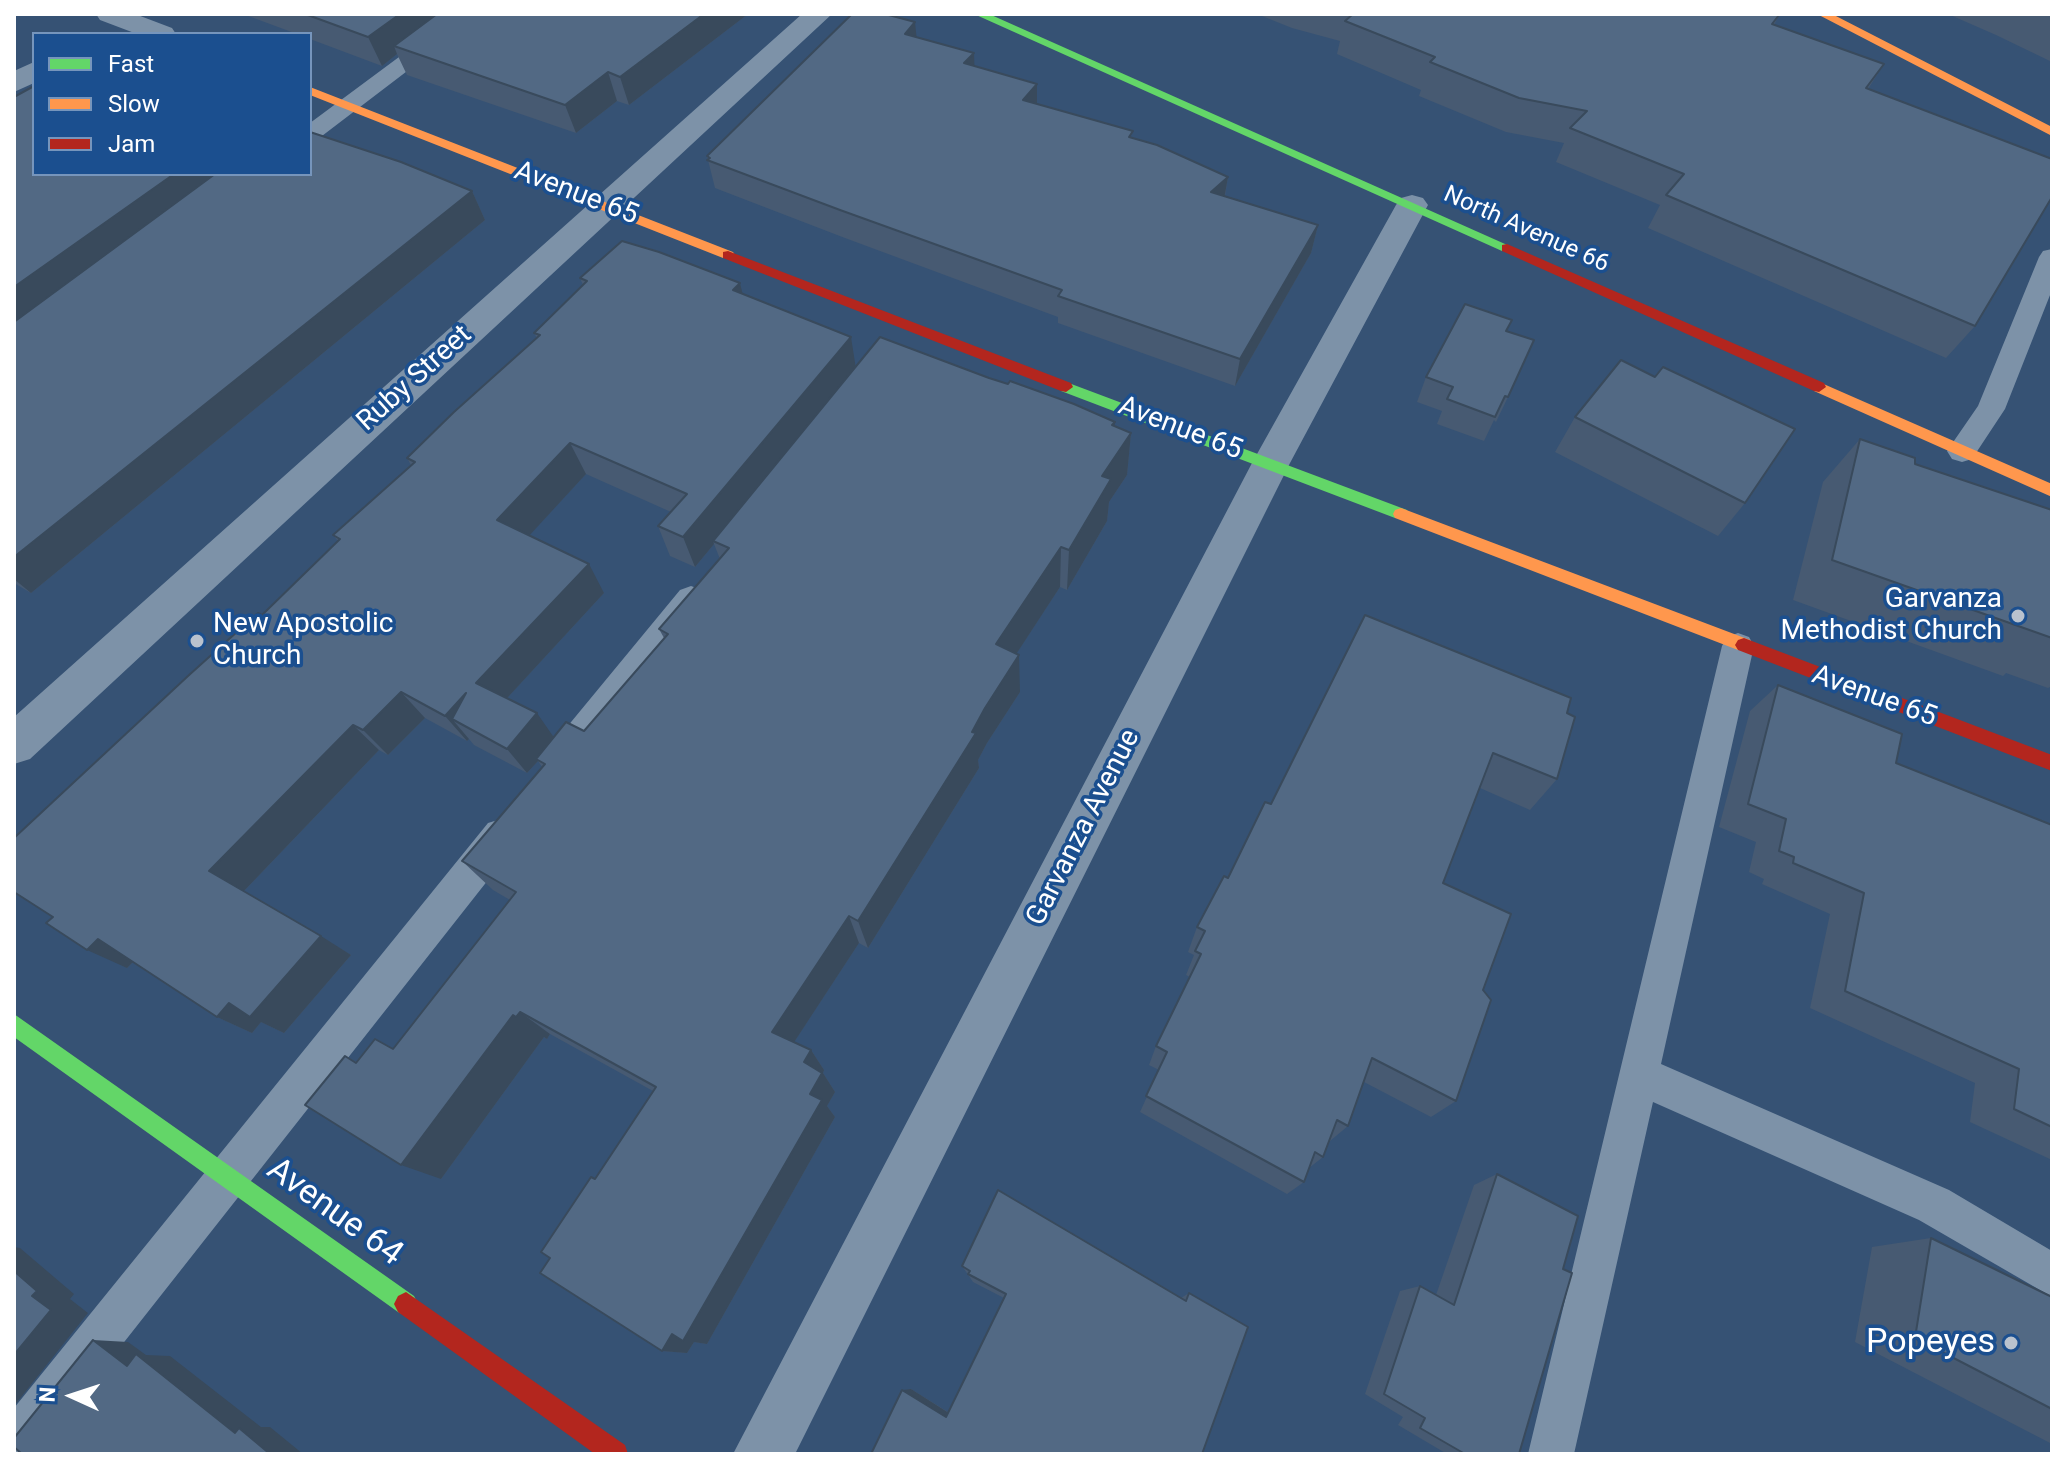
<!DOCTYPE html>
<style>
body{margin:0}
#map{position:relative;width:2066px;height:1468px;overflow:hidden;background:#365274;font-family:Roboto,sans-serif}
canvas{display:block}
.frame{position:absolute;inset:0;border:16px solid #fff;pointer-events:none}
.legend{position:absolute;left:32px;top:32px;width:280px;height:144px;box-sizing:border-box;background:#1b4f8f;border:2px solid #7695bc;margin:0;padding:10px 14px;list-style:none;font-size:24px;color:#fff}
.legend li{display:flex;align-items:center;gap:16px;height:40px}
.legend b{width:40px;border:2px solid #7695bc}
.north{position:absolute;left:32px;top:1356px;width:80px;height:80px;-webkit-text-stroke:6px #1b4f8f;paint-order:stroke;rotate:273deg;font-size:22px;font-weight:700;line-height:32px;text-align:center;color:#fff}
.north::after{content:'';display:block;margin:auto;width:28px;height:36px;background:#fff;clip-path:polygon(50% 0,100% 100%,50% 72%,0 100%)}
</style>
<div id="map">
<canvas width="2066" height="1468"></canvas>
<div class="frame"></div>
<ul class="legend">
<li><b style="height:10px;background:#63d668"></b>Fast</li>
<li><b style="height:10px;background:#ff974d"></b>Slow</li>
<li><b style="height:10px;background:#b3261e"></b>Jam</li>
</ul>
<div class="north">N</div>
</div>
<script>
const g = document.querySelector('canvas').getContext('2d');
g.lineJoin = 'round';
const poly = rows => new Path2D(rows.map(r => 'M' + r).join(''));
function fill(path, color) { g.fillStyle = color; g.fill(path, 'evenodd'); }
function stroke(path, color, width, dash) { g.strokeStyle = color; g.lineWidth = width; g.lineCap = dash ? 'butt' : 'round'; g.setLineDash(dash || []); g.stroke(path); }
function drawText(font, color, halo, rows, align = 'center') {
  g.font = font + ' Roboto,sans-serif'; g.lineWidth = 7; g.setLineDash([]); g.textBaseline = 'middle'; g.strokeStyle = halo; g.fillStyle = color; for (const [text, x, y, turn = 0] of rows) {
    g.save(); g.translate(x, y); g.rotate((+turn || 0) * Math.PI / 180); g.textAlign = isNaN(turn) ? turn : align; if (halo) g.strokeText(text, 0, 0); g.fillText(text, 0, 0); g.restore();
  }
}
const lane = poly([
 [457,14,482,14,318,139,310,141,310,123,457,14],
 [2052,249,2052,290,2005,409,1972,459,1962,462,1952,459,1947,451,1978,406,2039,257,2043,251,2052,249],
 [691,586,702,590,707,599,702,608,586,755,574,759,562,755,557,744,562,733,680,590,691,586],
 [1738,633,1749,637,1754,646,1661,1064,1949,1190,2052,1251,2052,1297,1919,1220,1653,1102,1574,1454,1528,1454,1722,646,1727,637,1738,633],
 [501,819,514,823,519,835,514,847,36,1454,14,1454,14,1408,488,823,501,819]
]);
const street = poly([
 [96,14,135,14,172,28,176,34,137,34,100,20,96,14],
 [802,14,832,14,30,759,14,764,14,717,802,14],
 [34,62,34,83,14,92,14,71,34,62],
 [1412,195,1423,198,1428,205,1290,463,795,1454,733,1454,1252,463,1396,205,1401,198,1412,195]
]);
const fast = poly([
 [974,14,989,14,1514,248,1512,251,1502,251,974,14],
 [1066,382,1407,510,1409,514,1407,518,1395,518,1061,391,1061,383,1066,382],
 [14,1014,414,1296,418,1304,414,1312,406,1316,398,1312,14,1037,14,1014]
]);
const slow = poly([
 [1817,14,1832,14,2052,127,2052,136,1817,14],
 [310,87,733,252,735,255,733,258,723,258,310,95,310,87],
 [1819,382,2052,484,2052,497,1814,391,1814,383,1819,382],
 [1401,508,1750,640,1753,645,1750,650,1738,650,1395,518,1393,514,1395,510,1401,508]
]);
const jam = poly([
 [1507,244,1824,383,1826,387,1819,392,1814,391,1502,251,1502,245,1507,244],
 [728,251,1071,383,1073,387,1066,392,1061,391,723,258,723,252,728,251],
 [1744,638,2052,755,2052,771,1738,650,1735,645,1738,640,1744,638],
 [406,1292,625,1445,628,1454,595,1454,398,1312,394,1304,398,1296,406,1292]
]);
const wall = poly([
 [243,14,748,14,629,105,617,101,576,133,407,75,397,54,382,66,310,39,310,34,297,34],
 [1257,14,1776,14,1779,15,1774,25,1884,64,1868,89,1975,326,1946,358,1648,228,1660,205,1556,162,1564,143,1506,132,1419,96,1421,90,1337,54,1340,41,1292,28],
 [1948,14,2052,14,2052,62,1996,35],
 [917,37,974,53,974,66,1037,104,1132,138,1228,177,1225,196,1318,225,1311,253,1235,386,1058,323,1058,317,845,238,715,188,707,156],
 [14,97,34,174,472,191,485,220,31,593,14,583],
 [580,278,742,294,856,366,1115,426,1131,433,1127,475,1109,502,1107,521,1067,590,1060,587,1016,654,1020,692,987,743,978,760,979,768,868,948,859,943,794,1042,811,1050,824,1070,823,1073,835,1092,827,1106,835,1117,707,1344,694,1342,687,1353,662,1351,550,1258,596,1179,653,1091,550,1034,547,1039,544,1037,441,1179,345,1056,357,1062,394,1049,510,900,493,890,462,861,542,767,538,761,527,773,474,745,469,739,467,741,425,718,388,755,379,750,244,891,351,955,284,1033,261,1022,252,1033,217,1017,133,962,127,968,53,917,262,615,338,541,333,535,411,465,407,458,537,338,534,333,583,285],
 [586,474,671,512,658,526,670,556,695,567,714,544,720,559,659,629,664,638,584,731,554,737,507,698,604,593,529,535],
 [1506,331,1508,397,1496,422,1494,420,1484,441,1437,424,1442,411,1417,402,1426,377],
 [1655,377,1745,503,1718,536,1555,452,1575,417],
 [1860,439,1915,464,2052,510,2052,686,2048,688,2006,673,2003,676,1793,600,1823,482],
 [1778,685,1896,763,2052,825,2052,1160,1970,1122,1975,1083,1810,1008,1830,914,1762,884,1764,879,1749,872,1756,842,1719,827,1750,711],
 [1567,713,1557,779,1530,810,1480,788,1443,883,1483,990,1456,1101,1431,1117,1364,1082,1348,1126,1330,1141,1329,1141,1323,1157,1309,1168,1304,1182,1287,1194,1140,1112,1159,1070,1149,1065,1156,1046,1190,977,1186,975,1194,955,1188,952,1197,927,1271,804],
 [1497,1174,1563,1269,1519,1454,1447,1454,1398,1425,1403,1417,1365,1394,1400,1291,1420,1286,1436,1295,1474,1185],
 [1931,1238,2052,1297,2052,1444,1855,1342,1872,1247],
 [962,1266,1181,1298,1189,1293,1248,1327,871,1454,911,1389,948,1412,1004,1298,973,1282]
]);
const shadedWall = poly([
 [400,14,452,14,394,46,397,54,382,66,368,37],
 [704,14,748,14,629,105,620,77],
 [915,22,918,51,905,34],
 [974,53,975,81,964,63],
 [608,72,617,101,576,133,565,105],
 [1037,84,1037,112,1023,100],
 [174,174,235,174,14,334,14,287],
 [1228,177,1223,205,1211,192],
 [472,191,485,220,31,593,14,579,14,557],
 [1318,225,1311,253,1235,386,1240,359],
 [740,283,748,316,733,290],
 [851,337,856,369,713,541,714,544,695,567,683,537],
 [1115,422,1112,461,1131,433,1127,475,1109,502,1107,521,1067,590,1069,550,1102,476,1112,425],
 [570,443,586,474,516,550,497,520],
 [1061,547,1060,587,998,682,996,644],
 [589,564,604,593,497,709,476,683],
 [1019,655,1020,692,987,743,978,760,979,768,868,948,858,921,972,732,985,708],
 [401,692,425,718,388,755,363,730],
 [466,693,452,719,469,739,467,741,445,716],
 [537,713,555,739,536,759,538,761,527,773,507,749],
 [353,725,379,750,243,892,209,871],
 [849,916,859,943,787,1053,772,1032],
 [321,936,351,955,284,1033,261,1022,252,1033,217,1017,229,1003],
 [98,939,137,958,127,968,87,950],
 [520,1012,550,1034,547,1039,544,1037,441,1179,401,1165,513,1015],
 [811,1050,824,1070,823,1073,835,1092,827,1106,835,1117,707,1344,694,1342,687,1353,662,1351,810,1094,804,1062],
 [14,1247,20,1248,74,1294,70,1299,88,1313,14,1406,14,1355,32,1296,14,1271],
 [93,1340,128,1342,146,1355,170,1356,261,1427,270,1427,303,1454,270,1454,127,1366],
 [911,1389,952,1415,946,1417,902,1390]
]);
const building = poly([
 [305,14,400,14,368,37,305,14],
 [437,14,704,14,620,77,608,72,565,105,394,46,437,14],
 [852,14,885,14,915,22,905,34,974,53,964,63,1037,84,1023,100,1133,131,1129,137,1157,145,1228,177,1211,192,1318,225,1240,359,1058,296,1062,290,840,210,707,160,710,158,707,156,852,14],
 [1353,14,1776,14,1779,15,1772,24,1884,64,1866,88,2052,159,2052,197,1975,326,1666,195,1684,174,1570,128,1587,111,1519,98,1430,62,1435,57,1345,21,1353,14],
 [34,86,34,174,174,174,14,287,14,97,34,86],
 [310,132,401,162,472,191,14,557,14,322,215,174,310,174,310,132],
 [622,241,659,252,740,283,733,290,851,337,683,537,658,526,687,494,570,443,497,520,589,564,476,683,537,713,507,749,452,719,466,693,445,716,401,692,363,730,353,725,209,871,321,936,250,1017,229,1003,217,1017,98,939,87,950,46,923,53,917,14,892,14,838,188,676,258,613,262,615,340,539,333,535,415,462,407,458,454,412,540,335,534,333,587,281,580,278,622,241],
 [1465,304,1512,320,1506,331,1534,340,1508,397,1505,396,1495,417,1447,399,1453,387,1426,377,1465,304],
 [880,337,989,378,1008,384,1010,381,1074,404,1115,422,1112,425,1131,433,1102,476,1111,479,1069,550,1061,547,996,644,1019,655,985,708,972,732,976,733,858,921,849,916,772,1032,811,1050,804,1062,822,1073,810,1094,822,1100,683,1341,672,1334,662,1351,540,1273,550,1258,541,1252,591,1177,595,1179,656,1087,520,1012,516,1017,513,1015,401,1165,305,1105,345,1056,356,1063,375,1039,393,1049,516,892,462,861,545,764,536,759,566,722,584,731,668,634,659,629,729,548,713,541,880,337],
 [1621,360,1655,377,1663,367,1795,429,1745,503,1575,417,1621,360],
 [1860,439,1915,458,1915,464,2052,510,2052,638,1832,560,1860,439],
 [1365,615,1571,698,1567,713,1575,717,1557,779,1493,753,1443,883,1511,914,1483,990,1491,1000,1456,1101,1372,1058,1348,1126,1337,1120,1323,1157,1315,1152,1304,1182,1146,1096,1167,1052,1156,1046,1201,954,1195,951,1205,931,1197,927,1224,876,1228,878,1265,802,1271,804,1365,615],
 [1778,685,1902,734,1896,763,2052,825,2052,1127,2014,1109,2019,1069,1845,991,1864,893,1793,863,1794,857,1779,851,1786,819,1748,804,1778,685],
 [1497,1174,1578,1216,1563,1269,1572,1273,1519,1454,1465,1454,1420,1428,1425,1418,1384,1394,1420,1286,1454,1305,1497,1174],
 [998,1190,1186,1301,1189,1293,1248,1327,1202,1454,871,1454,902,1390,946,1417,1006,1294,968,1274,970,1271,962,1266,998,1190],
 [1931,1238,2052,1297,2052,1409,1915,1338,1931,1238],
 [14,1271,37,1291,32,1296,51,1310,14,1355,14,1271],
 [93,1340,127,1366,136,1354,235,1433,239,1428,270,1454,22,1454,14,1447,14,1438,93,1340]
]);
const markers = [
 [2018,616,8,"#b9c2ce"],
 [197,641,8,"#b9c2ce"],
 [2011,1343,8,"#b9c2ce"]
];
const farStreetnames = [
 ["North Avenue 66",1526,230,24]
];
const streetNames = [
 ["Avenue 65",576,194,21],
 ["Ruby Street",415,379,-42],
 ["Avenue 65",1180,429,21],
 ["Avenue 65",1874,697,20],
 ["Garvanza Avenue",1084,828,-63]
];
const poiNames = [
 ["Garvanza",2002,600],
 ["Methodist Church",2002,632],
 ["New Apostolic",213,625,"left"],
 ["Church",213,657,"left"]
];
const nearStreetnames = [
 ["Avenue 64",334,1213,36]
];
const nearPoinames = [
 ["Popeyes",1995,1343]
];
fill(lane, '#7d92a8');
fill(street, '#7d92a8');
fill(fast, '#63d668');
fill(slow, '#ff974d');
fill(jam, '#b3261e');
fill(wall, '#475a72');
fill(shadedWall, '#394a5c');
fill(building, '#526984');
stroke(building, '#394a5c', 2);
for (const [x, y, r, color] of markers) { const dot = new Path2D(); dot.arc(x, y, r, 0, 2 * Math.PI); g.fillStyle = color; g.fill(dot); stroke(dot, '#1b4f8f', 3); }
drawText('24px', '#fff', '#1b4f8f', farStreetnames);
drawText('28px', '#fff', '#1b4f8f', streetNames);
drawText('28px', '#fff', '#1b4f8f', poiNames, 'right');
drawText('34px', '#fff', '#1b4f8f', nearStreetnames);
drawText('34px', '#fff', '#1b4f8f', nearPoinames, 'right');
</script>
